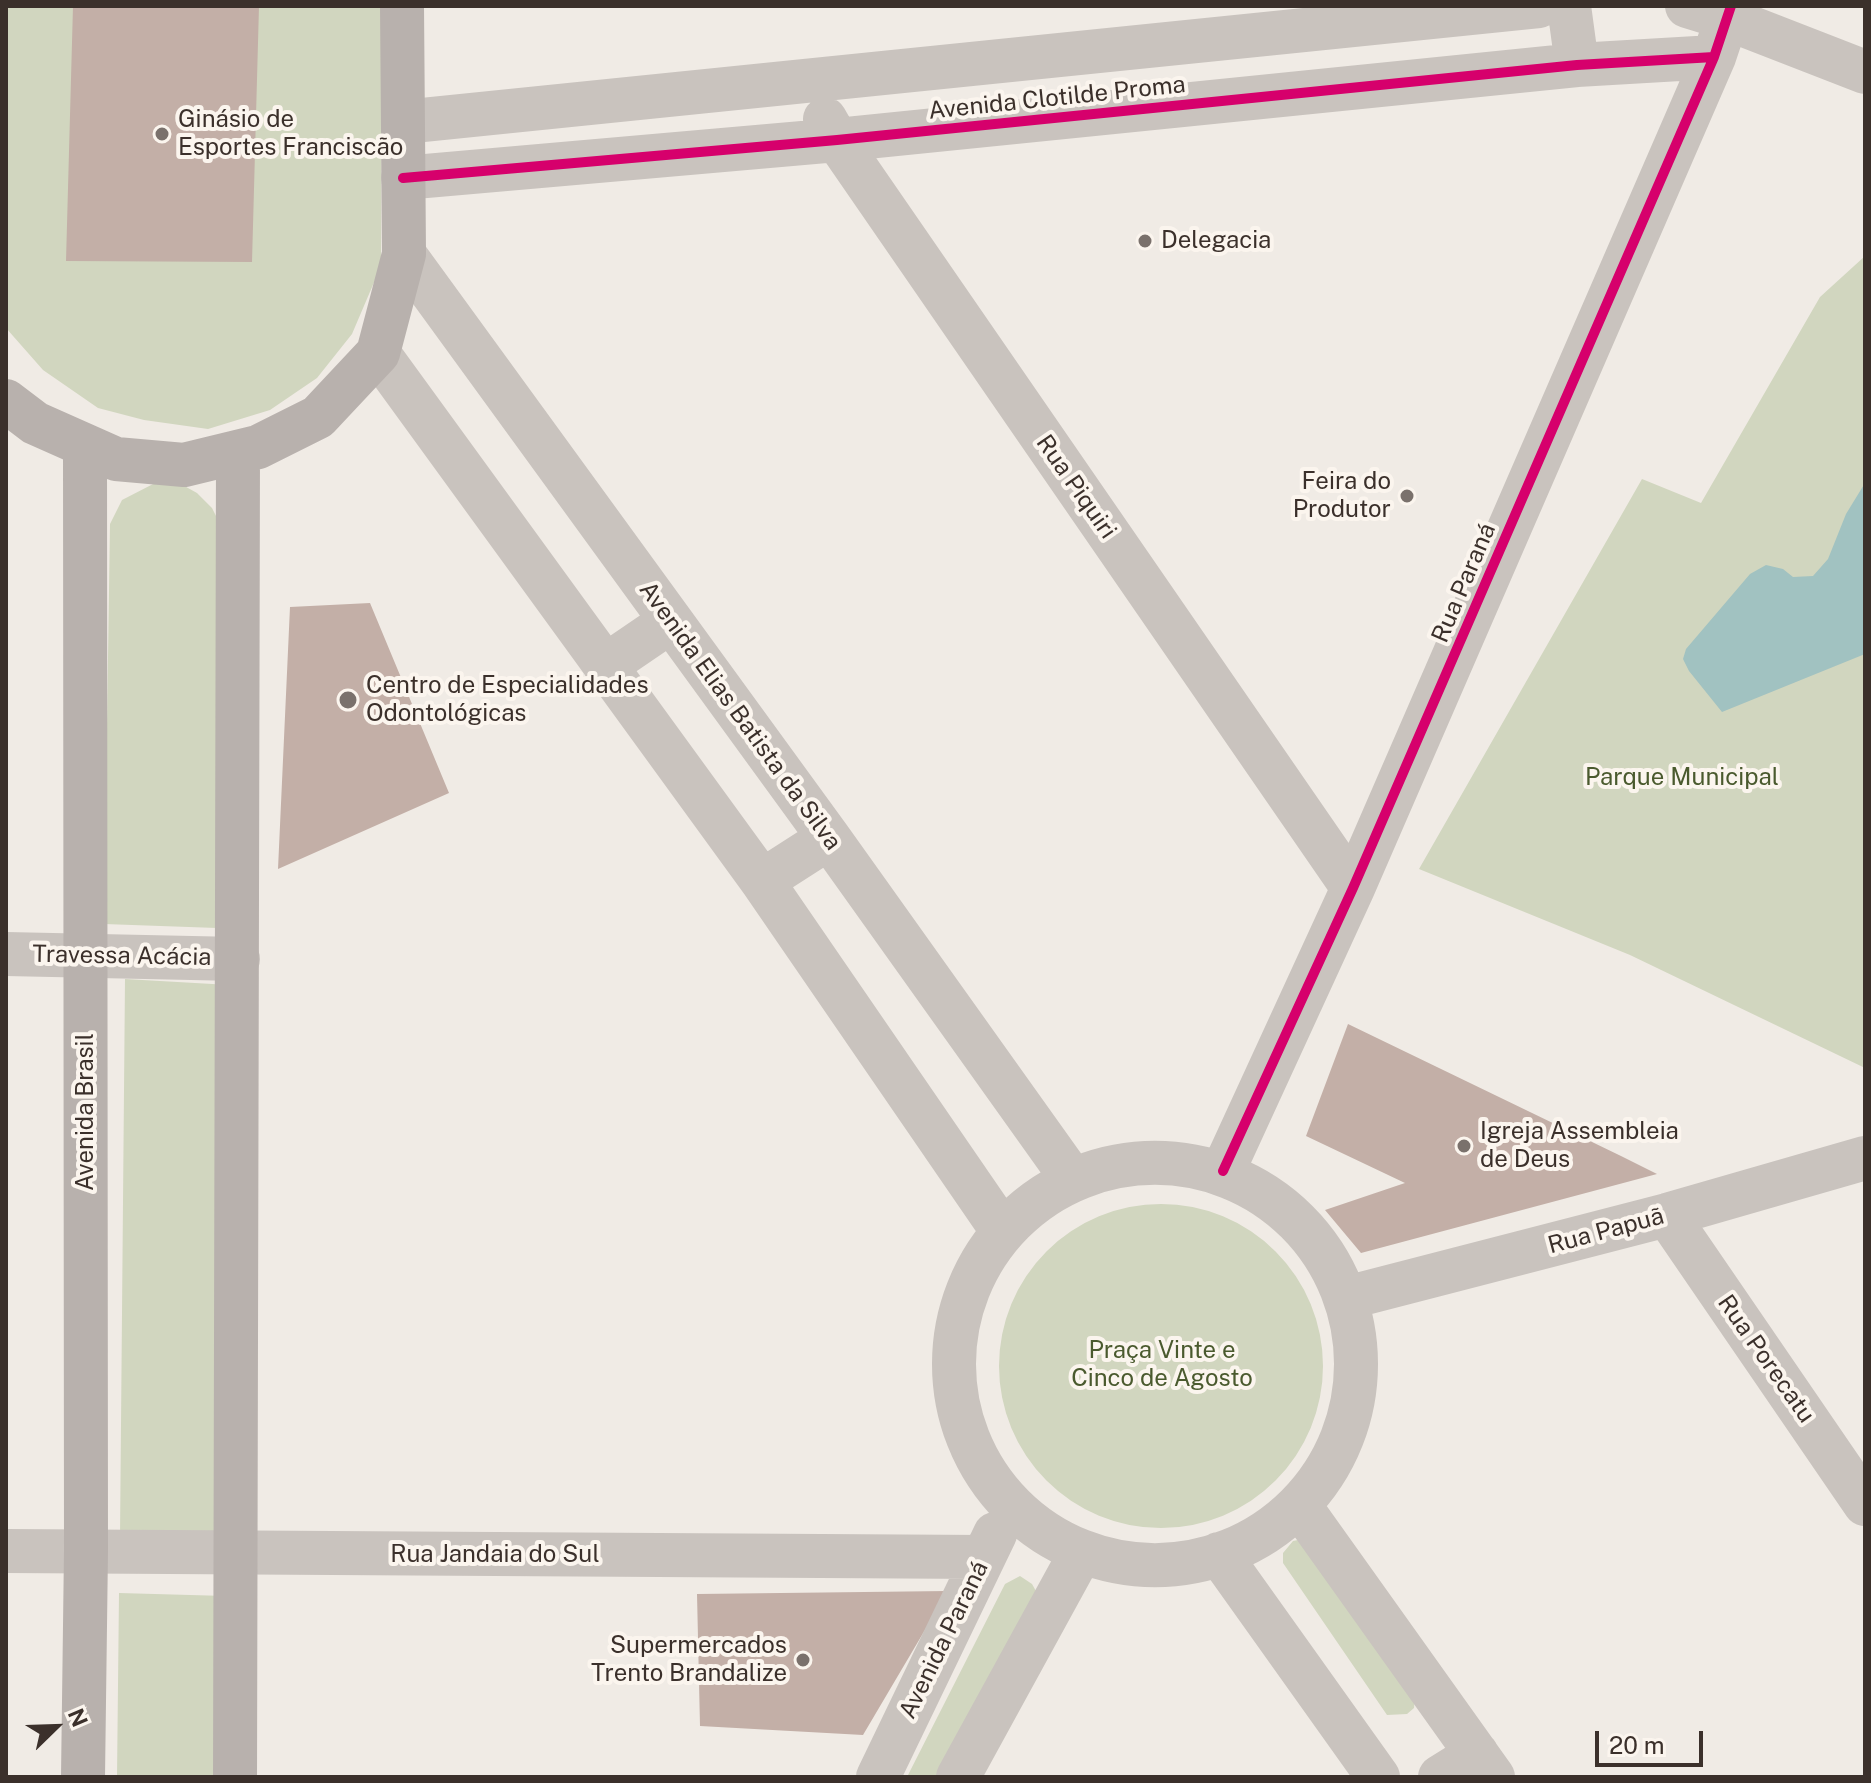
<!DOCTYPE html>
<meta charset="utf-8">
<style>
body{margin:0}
#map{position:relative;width:1871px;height:1783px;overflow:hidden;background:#f0ebe5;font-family:"Public Sans",sans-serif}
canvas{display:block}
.frame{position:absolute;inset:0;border:8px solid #3b302b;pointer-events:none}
.north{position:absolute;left:16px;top:1687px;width:80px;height:80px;-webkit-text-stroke:6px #fbf5ee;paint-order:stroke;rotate:67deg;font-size:22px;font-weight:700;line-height:32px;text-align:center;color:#3b302b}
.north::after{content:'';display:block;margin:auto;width:28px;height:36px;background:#3b302b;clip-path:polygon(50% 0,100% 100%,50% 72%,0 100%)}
.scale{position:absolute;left:1595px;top:1731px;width:108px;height:36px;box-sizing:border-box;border:4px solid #3b302b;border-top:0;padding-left:10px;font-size:24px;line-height:28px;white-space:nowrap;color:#3b302b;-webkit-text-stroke:6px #fbf5ee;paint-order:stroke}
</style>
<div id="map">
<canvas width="1871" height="1783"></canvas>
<div class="frame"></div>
<div class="north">N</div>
<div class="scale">20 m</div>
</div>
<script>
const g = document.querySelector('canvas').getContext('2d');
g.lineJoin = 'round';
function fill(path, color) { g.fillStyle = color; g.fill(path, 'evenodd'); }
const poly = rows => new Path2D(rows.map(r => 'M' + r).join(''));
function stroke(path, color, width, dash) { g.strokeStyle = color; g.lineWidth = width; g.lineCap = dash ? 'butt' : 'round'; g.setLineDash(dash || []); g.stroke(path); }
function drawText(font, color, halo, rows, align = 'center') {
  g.font = font + ' "Public Sans",sans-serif'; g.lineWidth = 8; g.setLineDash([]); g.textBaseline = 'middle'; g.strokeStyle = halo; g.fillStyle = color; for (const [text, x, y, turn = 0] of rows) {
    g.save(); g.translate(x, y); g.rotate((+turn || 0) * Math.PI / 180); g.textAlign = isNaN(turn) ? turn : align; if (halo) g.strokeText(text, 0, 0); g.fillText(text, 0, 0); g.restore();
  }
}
const green = poly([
 [6,6,382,6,381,266,352,334,317,378,270,410,208,429,144,420,98,408,43,370,6,328],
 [1865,256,1865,1068,1630,955,1419,869,1642,479,1701,503,1820,297],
 [157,482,179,483,197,493,212,508,222,528,217,928,104,924,110,524,122,500],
 [125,979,230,985,227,1537,120,1536],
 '999 1366a162 162 0 1 1 324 0a162 162 0 1 1-324 0Z',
 [1303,1539,1415,1697,1414,1708,1407,1714,1387,1715,1283,1563,1283,1553,1293,1541],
 [1020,1576,1032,1584,1041,1600,948,1777,907,1777,1005,1584],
 [119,1593,226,1596,224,1777,117,1777]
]);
const water = poly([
 [1865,483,1865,654,1722,712,1689,671,1683,659,1686,649,1750,574,1766,565,1783,569,1793,577,1813,576,1828,559,1846,514]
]);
const building = poly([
 [73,6,259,6,252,262,66,261],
 [370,603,449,793,278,869,290,607],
 [1348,1024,1621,1156,1657,1174,1361,1253,1325,1210,1405,1183,1306,1136],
 [948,1591,863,1735,700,1726,697,1594]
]);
const minor = poly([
 [1569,6,1577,65],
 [1687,6,1726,18,1865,72],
 [825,119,837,140,1353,888],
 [403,122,1539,6],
 [403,178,837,140,1577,65,1714,57],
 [404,254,829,838,1073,1180],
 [378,353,762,881,999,1226],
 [605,666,671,621],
 [762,881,829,838],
 [6,954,238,959],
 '954 1364a201 201 0 1 1 402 0a201 201 0 1 1-402 0Z',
 [1223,1171,1353,888,1714,57,1731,6],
 [1667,1215,1865,1504],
 [1346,1298,1667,1215,1865,1158],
 [1299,1505,1493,1777],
 [6,1551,984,1557],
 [1219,1554,1378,1777],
 [878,1777,995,1534],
 [958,1777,1078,1558],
 [1440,1777,1477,1754]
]);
const major = poly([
 [6,401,35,423,116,459,184,465,258,447,318,417,378,353,404,254,402,6],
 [83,1777,86,1550,85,446],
 [235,1777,238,453]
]);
const cycleway = poly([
 [403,178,837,140,1577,65,1714,57],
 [1223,1171,1353,888,1714,57,1731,6]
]);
const markers = [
 [162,134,8,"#7a716c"],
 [1145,241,8,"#7a716c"],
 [1407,496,8,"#7a716c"],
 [348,700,10,"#7a716c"],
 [1464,1146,8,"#7a716c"],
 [803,1660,8,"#7a716c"]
];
const streetNames = [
 ["Avenida Clotilde Proma",1057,98,-6],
 ["Rua Piquiri",1076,487,55],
 ["Rua Paraná",1464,583,-67],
 ["Avenida Elias Batista da Silva",740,716,54],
 ["Travessa Acácia",122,956,1],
 ["Avenida Brasil",86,1112,-90],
 ["Rua Papuã",1606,1231,-15],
 ["Rua Porecatu",1766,1359,55],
 ["Rua Jandaia do Sul",495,1555],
 ["Avenida Paraná",944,1640,-64]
];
const poiNames = [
 ["Ginásio de",178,120],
 ["Esportes Franciscão",178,148],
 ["Delegacia",1161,241],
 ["Feira do",1391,482,"right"],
 ["Produtor",1391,510,"right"],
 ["Centro de Especialidades",366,686],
 ["Odontológicas",366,714],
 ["Igreja Assembleia",1480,1132],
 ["de Deus",1480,1160],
 ["Supermercados",787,1646,"right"],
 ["Trento Brandalize",787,1674,"right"]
];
const parkNames = [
 ["Parque Municipal",1682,778],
 ["Praça Vinte e",1162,1351],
 ["Cinco de Agosto",1162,1379]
];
fill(green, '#d1d6bf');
fill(water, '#a1c2c1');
fill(building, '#c3afa7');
stroke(minor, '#c9c3be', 44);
stroke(major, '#b8b1ad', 44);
stroke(cycleway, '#d6006c', 10);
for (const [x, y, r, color] of markers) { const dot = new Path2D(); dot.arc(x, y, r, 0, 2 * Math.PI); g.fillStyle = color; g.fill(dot); stroke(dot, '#fbf5ee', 3); }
drawText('24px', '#3b302b', '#fbf5ee', streetNames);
drawText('24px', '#3b302b', '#fbf5ee', poiNames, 'left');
drawText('24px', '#4a5a2e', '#fbf5ee', parkNames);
</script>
